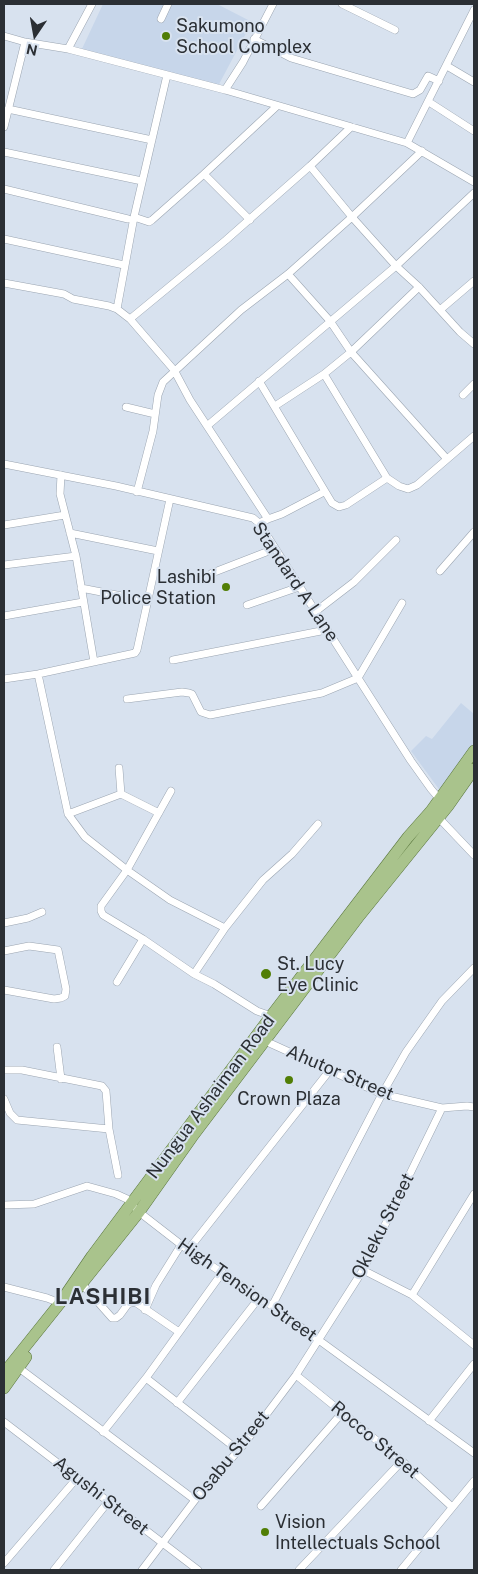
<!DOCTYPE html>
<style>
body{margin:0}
#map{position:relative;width:478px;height:1574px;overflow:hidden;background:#d8e2ef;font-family:"Public Sans",sans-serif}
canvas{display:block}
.frame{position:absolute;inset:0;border:5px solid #2b2f34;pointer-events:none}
.north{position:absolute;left:10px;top:10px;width:50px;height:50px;-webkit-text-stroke:4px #d8e2ef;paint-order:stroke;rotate:192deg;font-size:14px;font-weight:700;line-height:20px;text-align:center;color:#2b2f34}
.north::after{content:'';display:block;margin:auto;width:18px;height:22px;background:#2b2f34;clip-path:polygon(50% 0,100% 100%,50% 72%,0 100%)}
</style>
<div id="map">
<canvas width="478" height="1574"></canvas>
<div class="frame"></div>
<div class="north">N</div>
</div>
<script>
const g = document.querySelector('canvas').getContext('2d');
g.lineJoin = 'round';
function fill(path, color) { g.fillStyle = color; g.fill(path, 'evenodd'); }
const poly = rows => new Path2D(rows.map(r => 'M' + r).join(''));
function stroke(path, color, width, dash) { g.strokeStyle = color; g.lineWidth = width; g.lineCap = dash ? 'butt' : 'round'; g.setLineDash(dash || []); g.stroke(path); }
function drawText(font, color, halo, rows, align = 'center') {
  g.font = font + ' "Public Sans",sans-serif'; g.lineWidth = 4; g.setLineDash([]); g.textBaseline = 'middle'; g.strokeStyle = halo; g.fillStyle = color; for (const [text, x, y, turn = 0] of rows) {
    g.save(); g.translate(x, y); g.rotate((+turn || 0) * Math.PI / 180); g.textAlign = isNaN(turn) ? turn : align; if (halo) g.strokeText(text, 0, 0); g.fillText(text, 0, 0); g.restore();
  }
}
const built = poly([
 [103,4,217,4,252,22,217,88,81,51],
 [461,703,474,714,474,748,441,792,411,751,426,736,432,739]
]);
const street = poly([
 [342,4,395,30],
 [161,19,168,4],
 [4,36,25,42,68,49,225,90,407,143,474,182],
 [254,39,291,58,413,94,420,90,428,76,439,81],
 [68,49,92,4],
 [447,66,474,82],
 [225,90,243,62,273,4],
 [429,102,474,131],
 [8,109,152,140],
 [4,127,25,42],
 [407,143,474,10],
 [4,152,142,181],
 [310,166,352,217,396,266,419,287,460,332,474,344],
 [204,174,277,106],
 [4,189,128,219],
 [134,217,149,222,152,220,204,174,250,220],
 [4,239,124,265],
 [288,274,330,321,351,352,447,459],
 [4,283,64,294,73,299,109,306,117,309,130,319,174,370,190,400,268,519,259,523],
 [419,287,351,352,324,374,387,478,399,486,408,489,417,485,474,436],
 [117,309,134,217,167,75],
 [440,310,474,281],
 [130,319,226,240,310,166,351,127],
 [259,381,332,503,339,507,346,505,387,478],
 [463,395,474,384],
 [275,406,324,374],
 [126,407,155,414],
 [207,426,396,266,474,193],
 [4,464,116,486,253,518,259,523,411,761,431,789,442,802],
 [61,475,60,494,76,556,94,662],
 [137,492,153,431,158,395,163,382,241,310,288,274,352,217,422,151],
 [268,519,282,514,324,492],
 [4,525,65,515],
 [70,533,158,551],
 [4,565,76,556],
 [440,571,474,532],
 [212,573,274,549],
 [81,588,147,601],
 [247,605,299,587],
 [315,612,354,582,396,540],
 [4,616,83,602],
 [173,660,326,630],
 [38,674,68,814,85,837,127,870,170,900,225,928,194,974,214,984,257,1011,271,1016],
 [4,679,38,674,135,653,137,650,170,499],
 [127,699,182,692,189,693,192,694,201,712,210,715,322,693,358,678,402,603],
 [119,768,121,794,159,813],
 [171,791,127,870,101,906,101,911,103,915,143,939,194,974],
 [68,814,121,794],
 [437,816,474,855],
 [4,923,28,918,42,912],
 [225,928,263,880,292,854,318,824],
 [4,951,29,946,58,950,66,989,65,996,61,998,54,999,4,990],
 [117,982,143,939],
 [265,1041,382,1094,442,1108,467,1106,474,1107],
 [57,1047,61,1079],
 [4,1070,22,1070,102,1086,106,1091,109,1129,118,1175],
 [4,1099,10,1113,17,1120,109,1129],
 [474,1194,412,1295,474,1345],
 [4,1205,34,1204,87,1186,116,1194,127,1199,139,1212,188,1250,272,1306,474,1453],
 [188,1250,330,1070],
 [363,1270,412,1295],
 [82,1284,112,1318,116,1318,120,1315,128,1304,135,1302,179,1332],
 [4,1287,47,1298,60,1303],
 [272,1306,382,1094,406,1052,442,1001,474,968],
 [145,1310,156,1285,181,1245],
 [15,1365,195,1500],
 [296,1375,402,1461,452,1507],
 [146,1378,238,1450],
 [177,1403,259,1298],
 [429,1421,474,1364],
 [4,1422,198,1570],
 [103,1432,146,1378,222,1273],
 [261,1506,342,1413],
 [4,1563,77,1478],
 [54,1570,108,1502],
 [142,1570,195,1500,244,1444,296,1375,363,1270,442,1108],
 [299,1570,402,1461],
 [401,1570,474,1481]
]);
const primary = poly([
 [75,1292,139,1212,192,1137,360,915,448,806,474,769],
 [4,1373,60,1303,92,1256,271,1016,408,837,431,811,474,751],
 [4,1388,26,1357]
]);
const markers = [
 [166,36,5,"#517e05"],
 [226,587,5,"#517e05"],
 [266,974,6,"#517e05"],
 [289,1080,5,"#517e05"],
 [265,1532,5,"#517e05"]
];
const poiNames = [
 ["Sakumono",176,26],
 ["School Complex",176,47],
 ["Lashibi",216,577,"right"],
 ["Police Station",216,598,"right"],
 ["St. Lucy",277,964],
 ["Eye Clinic",277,985],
 ["Crown Plaza",289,1099,"center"],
 ["Vision",275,1522],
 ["Intellectuals School",275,1543]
];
const streetNames = [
 ["Standard A Lane",295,582,56],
 ["Ahutor Street",340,1073,23],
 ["Nungua Ashaiman Road",211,1097,-53],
 ["Okleku Street",383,1226,-63],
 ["High Tension Street",247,1290,35],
 ["Rocco Street",375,1440,40],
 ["Osabu Street",231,1456,-51],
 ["Agushi Street",101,1496,38]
];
const districtNames = [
 ["LASHIBI",103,1297]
];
fill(built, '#c7d6ea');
stroke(street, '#9ba5b1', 8);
stroke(primary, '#58753b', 12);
stroke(street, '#fff', 7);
stroke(primary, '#a9c38c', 11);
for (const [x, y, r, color] of markers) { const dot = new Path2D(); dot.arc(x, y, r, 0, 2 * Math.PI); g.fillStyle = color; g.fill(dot); stroke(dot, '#d8e2ef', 2); }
drawText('18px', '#2b2f34', '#d8e2ef', poiNames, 'left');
drawText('18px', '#2b2f34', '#d8e2ef', streetNames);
g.letterSpacing = '1px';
drawText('bold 22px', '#2b2f34', '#d8e2ef', districtNames);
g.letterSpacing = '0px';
</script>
